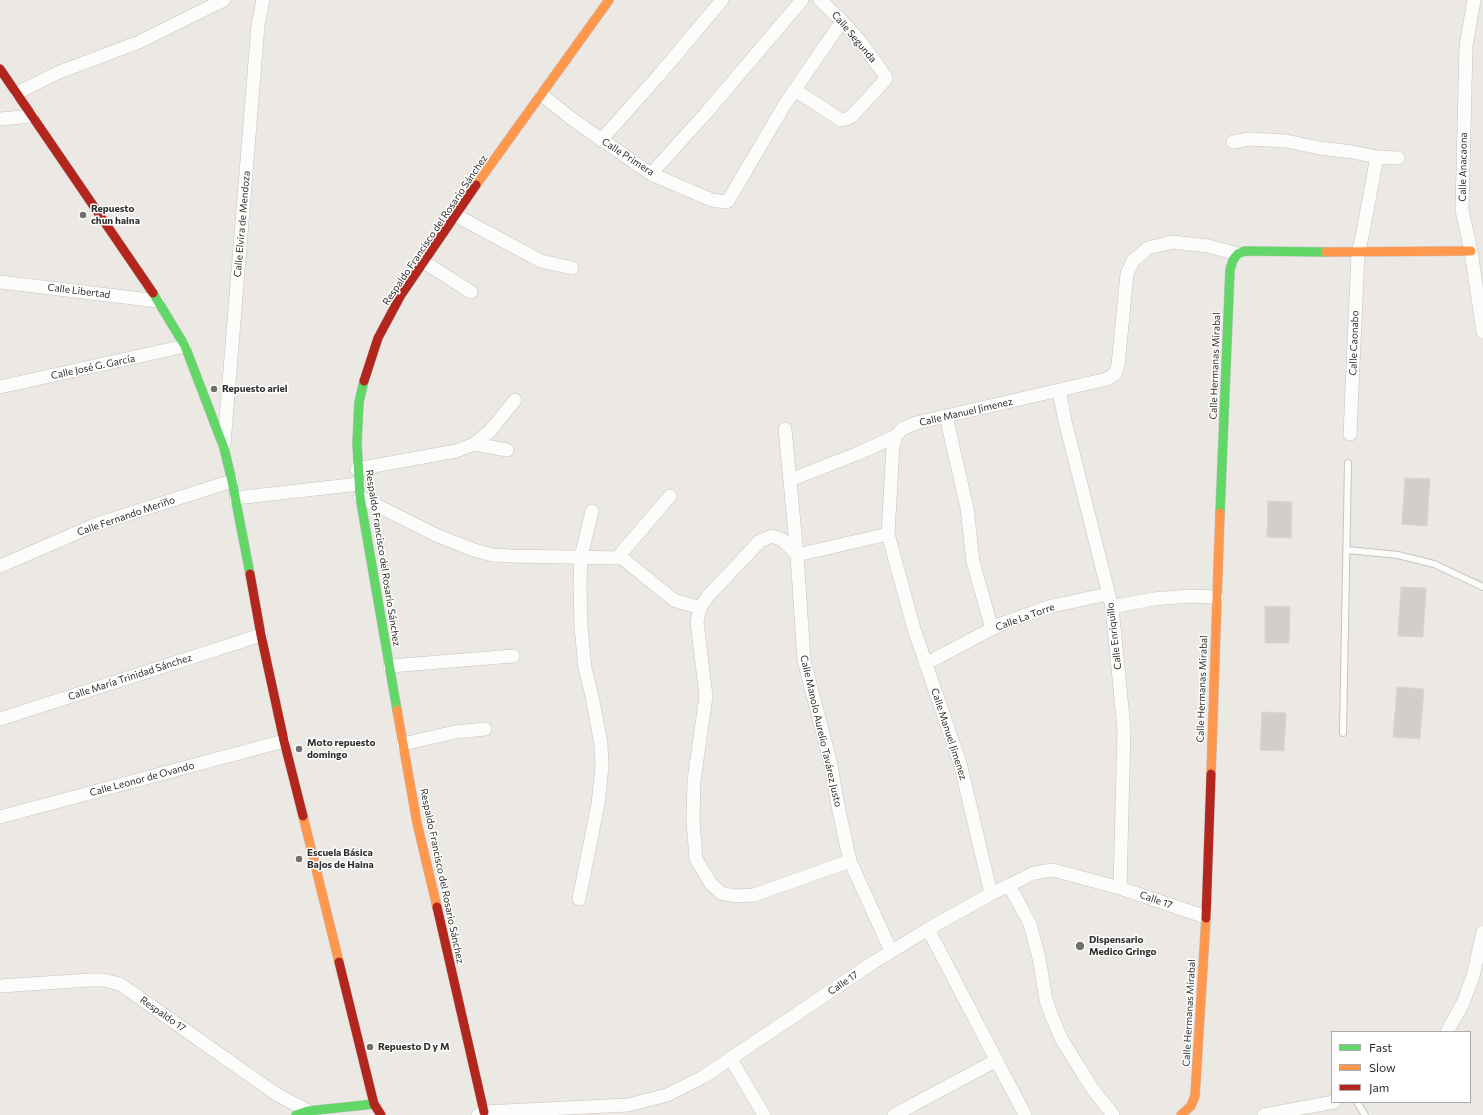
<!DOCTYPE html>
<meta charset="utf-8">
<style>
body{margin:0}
#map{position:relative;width:1483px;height:1115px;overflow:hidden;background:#ece8e4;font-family:Commissioner,sans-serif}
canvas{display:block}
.legend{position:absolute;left:1331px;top:1031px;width:140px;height:72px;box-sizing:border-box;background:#fff;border:1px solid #ababab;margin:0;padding:5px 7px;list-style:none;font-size:12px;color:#2e2e2e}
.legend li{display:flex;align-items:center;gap:8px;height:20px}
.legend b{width:20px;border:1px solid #ababab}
</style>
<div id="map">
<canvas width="1483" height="1115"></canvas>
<ul class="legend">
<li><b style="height:5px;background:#63d668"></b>Fast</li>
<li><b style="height:5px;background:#ff974d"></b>Slow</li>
<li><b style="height:5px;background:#b3261e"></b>Jam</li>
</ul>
</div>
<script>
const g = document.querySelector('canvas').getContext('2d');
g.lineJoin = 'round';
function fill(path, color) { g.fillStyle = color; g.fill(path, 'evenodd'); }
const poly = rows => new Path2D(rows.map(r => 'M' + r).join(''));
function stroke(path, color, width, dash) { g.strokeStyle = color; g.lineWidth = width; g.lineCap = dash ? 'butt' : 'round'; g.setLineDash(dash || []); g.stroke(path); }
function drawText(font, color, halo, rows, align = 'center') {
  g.font = font + ' Commissioner,sans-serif'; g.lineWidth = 3; g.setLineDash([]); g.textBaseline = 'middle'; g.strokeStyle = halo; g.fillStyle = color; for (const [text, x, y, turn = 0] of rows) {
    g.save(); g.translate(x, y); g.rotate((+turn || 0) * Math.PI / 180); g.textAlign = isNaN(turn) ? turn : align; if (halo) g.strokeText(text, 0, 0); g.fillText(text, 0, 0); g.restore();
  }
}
const building = poly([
 [1405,478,1430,479,1427,526,1402,524,1405,478],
 [1268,501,1292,502,1291,538,1267,537,1268,501],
 [1401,587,1426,588,1423,637,1398,636,1401,587],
 [1265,606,1290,607,1289,643,1265,643,1265,606],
 [1397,687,1424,689,1420,739,1393,737,1397,687],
 [1262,712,1286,713,1284,751,1260,750,1262,712]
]);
const lane = poly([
 [1347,550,1398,555,1434,564,1483,587],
 [1343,733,1348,463],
 [1357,1102,1365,1115]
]);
const street = poly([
 [1474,0,1466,46,1462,210,1471,251,1483,332],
 [795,90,841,120,846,119,852,116,886,79,886,77,860,41,842,21,820,0],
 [17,93,57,73,139,42,224,0],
 [542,95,572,119,651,174,712,200,726,202,728,201,785,104,842,21],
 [0,119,32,116],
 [601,140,659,75,722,0],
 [1233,142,1249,139,1286,141,1320,148,1352,152,1377,157,1398,158],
 [651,174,706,113,802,0],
 [455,215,541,261,572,268],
 [424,262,471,292],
 [0,282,158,301],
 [0,387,185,346],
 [1059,391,1065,421,1112,607,1124,729,1120,888],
 [946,416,967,508,973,562,992,629],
 [785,429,797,555,804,660,831,765,838,806,850,861,891,951],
 [1350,434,1358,253,1362,237,1377,157],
 [224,444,258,25,263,0],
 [474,444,507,450],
 [357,469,456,451,474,444,490,431,515,400],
 [790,480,859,453,896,436],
 [360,497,436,535,474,550,493,555,510,556,622,558,674,600,700,608],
 [236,498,359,484],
 [618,557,670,496],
 [0,566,97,524,232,481],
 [1112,607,1153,599,1191,596,1217,597],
 [925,664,1003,623,1017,618,1052,606,1108,594],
 [390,666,513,656],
 [0,719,261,635],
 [403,744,455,732,485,729],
 [0,817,284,741],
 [850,861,754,895,735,896,721,893,711,884,696,859,693,820,694,780,706,696,697,622,700,608,708,596,760,541,772,536,783,540,797,555,888,534],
 [1009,885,1030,924,1039,958,1046,1000,1052,1017,1062,1040,1092,1088,1113,1115],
 [991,894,960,763,914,629,888,534,893,446,896,436,902,429,916,423,1107,379,1115,374,1118,365,1127,274,1133,261,1148,248,1173,242,1208,246,1238,254],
 [579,899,598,804,602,766,601,744,592,696,585,668,581,627,580,585,581,557,592,511],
 [928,929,1025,1115],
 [0,986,90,980,103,980,120,984,276,1094,308,1111],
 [1447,1032,1463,1003,1473,976,1483,932],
 [731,1059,764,1115],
 [478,1115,484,1112,628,1105,667,1095,703,1077,874,962,928,929,991,894,1034,873,1053,870,1120,888,1206,917],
 [894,1115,997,1060],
 [1264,1115,1334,1102]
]);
const fast = poly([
 [153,293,185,346,224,448,232,481,250,574],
 [364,381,359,402,357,443,360,497,397,710],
 [1220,513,1230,270,1233,260,1238,254,1245,251,1326,252],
 [296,1115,308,1111,374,1104]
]);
const slow = poly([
 [476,185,609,0],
 [1326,252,1471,251],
 [397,710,417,823,437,907],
 [1211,774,1220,513],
 [303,816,339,962],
 [1181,1115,1191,1106,1195,1096,1206,918]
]);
const jam = poly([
 [0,69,153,293],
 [364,381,378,338,401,295,476,185],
 [250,574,261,635,284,741,303,816],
 [437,907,484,1112],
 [1206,918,1211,774],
 [339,962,374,1104,381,1115]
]);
const markers = [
 [83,215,4,"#706f6e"],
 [214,389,4,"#706f6e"],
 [299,749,4,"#706f6e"],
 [299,859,4,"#706f6e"],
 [1080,946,5,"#706f6e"],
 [370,1047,4,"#706f6e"]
];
const streetNames = [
 ["Calle Segunda",854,37,50],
 ["Calle Primera",628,157,33],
 ["Calle Anacaona",1463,167,-89],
 ["Calle Elvira de Mendoza",242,224,-85],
 ["Respaldo Francisco del Rosario Sánchez",435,230,-56],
 ["Calle Libertad",79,291,7],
 ["Calle Caonabo",1354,343,-88],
 ["Calle Hermanas Mirabal",1215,366,-88],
 ["Calle José G. García",93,367,-12],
 ["Calle Manuel Jimenez",966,412,-13],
 ["Calle Fernando Meriño",126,516,-19],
 ["Respaldo Francisco del Rosario Sánchez",383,558,81],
 ["Calle La Torre",1025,617,-20],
 ["Calle Enriquillo",1114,636,-97],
 ["Calle María Trinidad Sánchez",130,677,-18],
 ["Calle Hermanas Mirabal",1202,689,-88],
 ["Calle Manolo Aurelio Tavárez Justo",821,731,77],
 ["Calle Manuel Jimenez",949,734,72],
 ["Calle Leonor de Ovando",142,779,-15],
 ["Respaldo Francisco del Rosario Sánchez",442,876,78],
 ["Calle 17",1156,900,19],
 ["Calle 17",843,983,-34],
 ["Calle Hermanas Mirabal",1189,1013,-87],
 ["Respaldo 17",163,1014,35]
];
const poiNames = [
 ["Repuesto",91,209],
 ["chun haina",91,221],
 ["Repuesto ariel",222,389],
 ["Moto repuesto",307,743],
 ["domingo",307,755],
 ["Escuela Básica",307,853],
 ["Bajos de Haina",307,865],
 ["Dispensario",1089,940],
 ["Medico Gringo",1089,952],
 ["Repuesto D y M",378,1047]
];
fill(building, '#d1cecb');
stroke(building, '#d7d4d0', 1);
stroke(lane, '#c5c4c5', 8);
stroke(street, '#c5c4c5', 14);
stroke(fast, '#c5c4c5', 10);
stroke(slow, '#c5c4c5', 10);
stroke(jam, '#c5c4c5', 10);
stroke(lane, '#fcfcfb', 6);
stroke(street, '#fcfcfb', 13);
stroke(fast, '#63d668', 9);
stroke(slow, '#ff974d', 9);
stroke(jam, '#b3261e', 9);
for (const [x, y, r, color] of markers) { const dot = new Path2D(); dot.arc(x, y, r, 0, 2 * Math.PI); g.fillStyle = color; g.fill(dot); stroke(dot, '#fff', 1.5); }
drawText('10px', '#2e2e2e', '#fff', streetNames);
drawText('bold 10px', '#2e2e2e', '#fff', poiNames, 'left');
</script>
